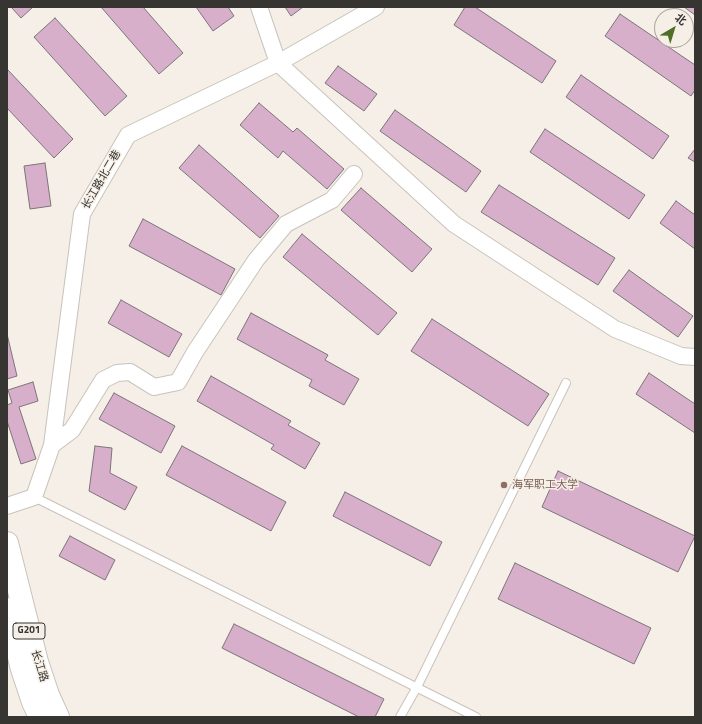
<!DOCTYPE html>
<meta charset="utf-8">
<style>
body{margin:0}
#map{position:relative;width:702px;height:724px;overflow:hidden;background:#f5efe7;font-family:"Titillium Web","Noto Sans SC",sans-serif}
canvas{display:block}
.frame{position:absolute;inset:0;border:8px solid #373531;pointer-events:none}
.north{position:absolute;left:654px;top:8px;width:40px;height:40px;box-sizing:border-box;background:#f5efe7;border:1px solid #a9a59e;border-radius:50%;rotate:38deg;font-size:11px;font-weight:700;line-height:16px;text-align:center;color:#373531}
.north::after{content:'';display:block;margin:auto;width:14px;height:18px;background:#507027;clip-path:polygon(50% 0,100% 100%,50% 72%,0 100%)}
</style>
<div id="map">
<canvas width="702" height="724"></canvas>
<div class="frame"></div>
<div class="north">北</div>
</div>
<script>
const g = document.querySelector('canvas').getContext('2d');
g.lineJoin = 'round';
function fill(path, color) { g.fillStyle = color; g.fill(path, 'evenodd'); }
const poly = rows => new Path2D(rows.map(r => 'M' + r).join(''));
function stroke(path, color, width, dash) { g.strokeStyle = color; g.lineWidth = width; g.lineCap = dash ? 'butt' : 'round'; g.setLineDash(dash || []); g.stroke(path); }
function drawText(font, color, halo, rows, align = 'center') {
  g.font = font + ' "Titillium Web","Noto Sans SC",sans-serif'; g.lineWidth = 3; g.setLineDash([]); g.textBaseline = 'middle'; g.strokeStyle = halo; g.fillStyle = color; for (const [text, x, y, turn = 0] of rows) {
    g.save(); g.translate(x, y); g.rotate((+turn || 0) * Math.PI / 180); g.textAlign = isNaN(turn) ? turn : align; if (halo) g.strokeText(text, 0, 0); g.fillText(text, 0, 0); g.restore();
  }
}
const building = poly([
 [11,7,33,7,21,18,11,7],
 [101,7,143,7,183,53,159,74,101,7],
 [196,7,228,7,234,16,213,31,196,7],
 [285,7,303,7,291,16,285,7],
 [465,7,475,7,556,61,542,83,454,25,465,7],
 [684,7,695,7,695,15,684,7],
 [620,14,695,65,695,90,691,96,605,36,620,14],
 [55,18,127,96,105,116,34,37,55,18],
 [338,66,377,94,364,111,325,83,338,66],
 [7,69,73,139,54,158,7,108,7,69],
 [581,75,669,136,653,159,566,97,581,75],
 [259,103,293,132,297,128,344,169,327,189,283,151,278,158,240,125,259,103],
 [395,110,481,171,466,192,380,131,395,110],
 [545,129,645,195,629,219,530,152,545,129],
 [199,145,279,216,260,238,179,168,199,145],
 [695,149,695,162,688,158,695,149],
 [45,163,51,206,30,209,24,166,45,163],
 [499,185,615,258,598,285,481,212,499,185],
 [361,188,432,249,412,272,341,210,361,188],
 [676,201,695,215,695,249,660,223,676,201],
 [143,219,235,269,221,295,129,246,143,219],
 [302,234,397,313,378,335,283,257,302,234],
 [629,270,693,316,678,337,613,291,629,270],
 [121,300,182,334,169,357,108,323,121,300],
 [251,313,328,355,325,360,359,379,344,405,309,386,312,380,237,339,251,313],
 [432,319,549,394,528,426,411,351,432,319],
 [7,334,17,376,7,379,7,334],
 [649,373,695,404,695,433,636,394,649,373],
 [211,376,291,421,288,425,320,443,305,469,271,449,274,445,197,401,211,376],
 [33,382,38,401,19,407,36,459,21,464,7,421,7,405,12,403,8,390,33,382],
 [114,393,175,426,161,453,99,419,114,393],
 [95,446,112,448,110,473,137,487,125,510,89,491,95,446],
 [182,446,286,502,271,531,166,475,182,446],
 [558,471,695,536,678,572,542,507,558,471],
 [345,492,442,542,430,566,333,516,345,492],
 [70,536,115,560,105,580,59,556,70,536],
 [515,563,651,628,634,664,498,599,515,563],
 [234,624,384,699,375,717,359,717,222,648,234,624]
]);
const lane = poly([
 [34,497,476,717],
 [400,717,417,687,566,383]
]);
const street = poly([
 [259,7,278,63,454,224,615,329,681,356,695,357],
 [52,445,72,430,103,380,117,373,130,372,154,387,178,382,195,352,256,260,286,224,332,200,354,174],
 [7,506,34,497,52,445,82,214,128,135,278,63,376,7]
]);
const highway = poly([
 [7,543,37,662,48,695,58,717],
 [7,609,22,669,33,702,40,717]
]);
const markers = [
 [504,485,4,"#8d6e63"]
];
const shields = [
 [29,631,32]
];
const shieldNames = [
 ["G201",29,631]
];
const streetNames = [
 ["长江路北二巷",102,180,-60],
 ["长江路",39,666,73]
];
const educationNames = [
 ["海军职工大学",512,485]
];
fill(building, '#d8afcb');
stroke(building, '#7c7479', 1);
stroke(lane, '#c8c3bb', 10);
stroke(street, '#c8c3bb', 18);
stroke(highway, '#c8c3bb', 24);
stroke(lane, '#fff', 8);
stroke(street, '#fff', 16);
stroke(highway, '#fff', 22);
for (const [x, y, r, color] of markers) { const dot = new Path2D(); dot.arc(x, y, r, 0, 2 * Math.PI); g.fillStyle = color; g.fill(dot); stroke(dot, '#f5efe7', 1.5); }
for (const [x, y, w] of shields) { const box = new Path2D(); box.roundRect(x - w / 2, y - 8, w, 16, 3); g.fillStyle = '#f5efe7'; g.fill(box); stroke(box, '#373531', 1); }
drawText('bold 10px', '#373531', null, shieldNames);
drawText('11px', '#373531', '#f5efe7', streetNames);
drawText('11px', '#785e54', '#f5efe7', educationNames, 'left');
</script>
